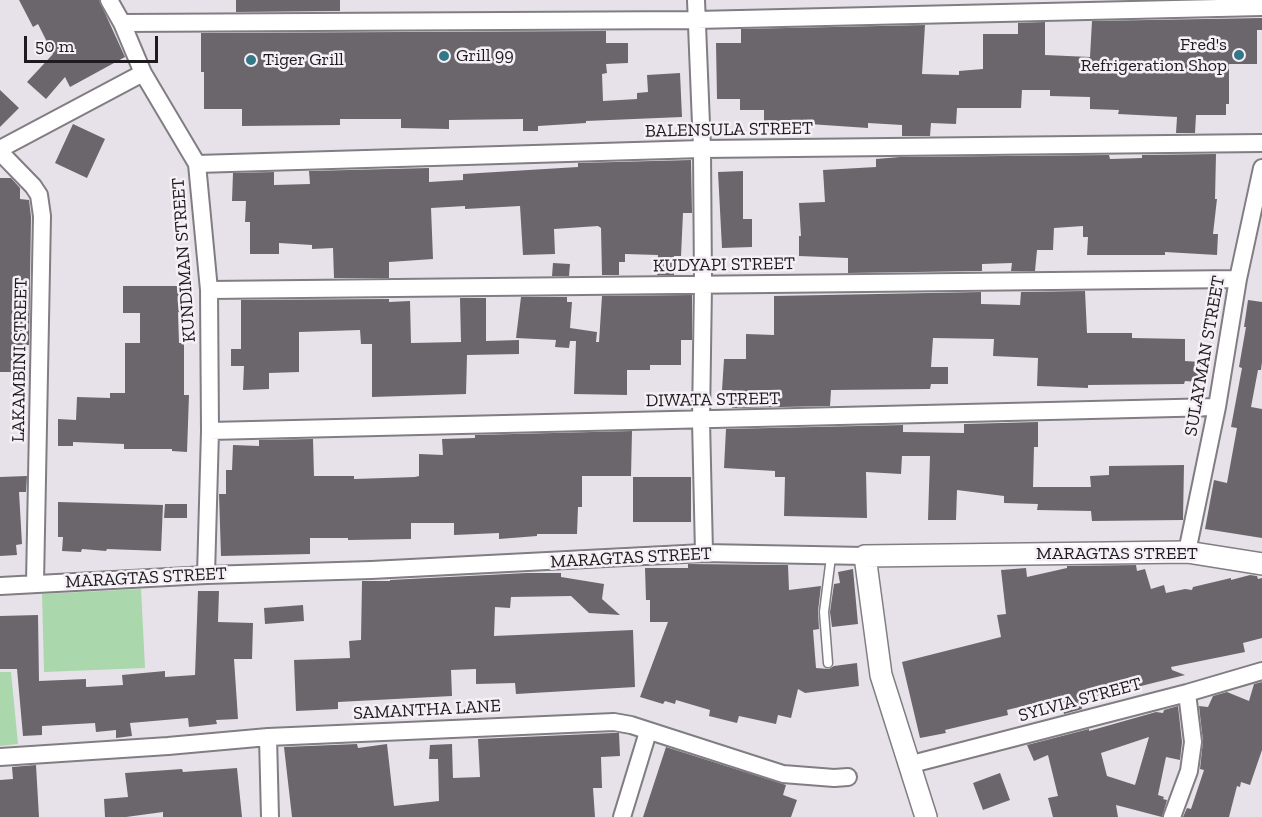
<!DOCTYPE html>
<style>
body{margin:0}
#map{position:relative;width:1262px;height:817px;overflow:hidden;background:#e7e2e9;font-family:"Zilla Slab",serif}
canvas{display:block}
.scale{position:absolute;left:24px;top:36px;width:134px;height:27px;box-sizing:border-box;border:3px solid #1d1b1d;border-top:0;padding-left:8px;font-size:18px;line-height:21px;white-space:nowrap;color:#1d1b1d;-webkit-text-stroke:4px #f5eff6;paint-order:stroke}
</style>
<div id="map">
<canvas width="1262" height="817"></canvas>
<div class="scale">50 m</div>
</div>
<script>
const g = document.querySelector('canvas').getContext('2d');
g.lineJoin = 'round';
function fill(path, color) { g.fillStyle = color; g.fill(path, 'evenodd'); }
const poly = rows => new Path2D(rows.map(r => 'M' + r).join(''));
function stroke(path, color, width, dash) { g.strokeStyle = color; g.lineWidth = width; g.lineCap = dash ? 'butt' : 'round'; g.setLineDash(dash || []); g.stroke(path); }
function drawText(font, color, halo, rows, align = 'center') {
  g.font = font + ' "Zilla Slab",serif'; g.lineWidth = 5; g.setLineDash([]); g.textBaseline = 'middle'; g.strokeStyle = halo; g.fillStyle = color; for (const [text, x, y, turn = 0] of rows) {
    g.save(); g.translate(x, y); g.rotate((+turn || 0) * Math.PI / 180); g.textAlign = isNaN(turn) ? turn : align; if (halo) g.strokeText(text, 0, 0); g.fillText(text, 0, 0); g.restore();
  }
}
const green = poly([
 [141,589,145,668,44,672,42,594],
 [0,672,11,672,18,744,0,746]
]);
const building = poly([
 [19,0,99,0,125,57,70,87,65,77,46,99,27,82,53,54,38,24,33,27],
 [236,0,340,0,340,11,236,12],
 [1262,18,1262,30,1257,30,1257,64,1229,64,1229,104,1226,104,1226,115,1196,115,1195,133,1176,133,1177,117,1118,114,1119,110,1090,109,1090,97,1050,96,1050,90,1022,90,1021,108,957,108,956,124,931,123,930,136,902,136,902,125,868,123,868,128,809,124,764,125,764,110,740,110,740,99,717,99,716,43,741,43,741,29,925,25,922,74,959,75,959,71,983,69,983,34,1018,34,1018,23,1045,22,1045,55,1090,57,1092,21],
 [606,31,606,43,628,43,628,63,606,64,607,73,602,74,603,101,637,99,637,93,648,92,647,75,680,73,682,117,586,121,586,123,538,126,538,131,523,131,523,119,449,120,449,129,401,128,401,119,340,119,340,125,242,126,242,109,204,109,204,72,201,72,201,33],
 [0,90,19,108,0,127],
 [73,124,105,139,87,178,55,163],
 [1216,154,1215,199,1217,199,1213,234,1218,234,1217,255,1165,252,1165,255,1087,255,1088,237,1083,237,1083,226,1054,228,1053,250,1037,250,1035,271,1011,271,1012,263,982,264,982,271,848,273,848,258,799,256,799,236,801,236,799,203,825,202,823,170,876,167,876,159,900,157,1109,155,1110,159,1142,158,1142,155],
 [691,160,692,213,683,213,681,256,674,256,674,275,657,275,658,255,625,254,625,262,619,262,619,275,602,275,601,228,598,226,554,229,555,254,523,255,520,206,465,209,465,206,431,208,433,259,389,262,389,278,334,278,333,248,312,249,312,245,279,243,279,254,250,254,250,222,245,222,246,201,232,201,233,173,274,172,274,185,310,184,309,171,429,168,429,182,463,180,463,174,578,167,578,163],
 [743,171,743,219,752,219,752,247,722,248,718,172],
 [0,178,11,178,20,188,20,199,29,200,31,217,29,345,17,345,17,372,0,372],
 [553,263,570,264,569,276,552,276],
 [123,286,183,286,183,312,178,312,179,343,184,343,184,395,189,395,187,452,172,451,172,449,124,449,124,444,73,442,73,446,58,446,58,419,76,420,77,397,110,398,110,393,125,393,125,343,140,343,140,313,123,313],
 [1085,291,1087,333,1132,333,1132,338,1185,339,1185,361,1201,362,1199,382,1185,381,1184,384,1088,385,1088,388,1037,386,1038,358,993,356,994,339,933,338,931,367,948,367,948,384,931,384,930,389,831,390,830,406,732,408,732,390,722,390,724,359,746,359,746,334,774,335,774,296,981,292,981,304,1020,305,1021,292],
 [692,295,692,340,681,340,681,365,650,365,650,370,627,370,627,395,574,394,576,341,570,341,569,348,555,347,556,340,516,338,521,297,567,297,567,302,572,302,570,328,597,332,596,342,599,342,602,296],
 [460,298,486,298,486,341,519,340,519,354,467,355,466,394,372,397,372,344,361,344,360,330,299,332,299,372,269,373,269,389,243,390,244,366,231,366,231,349,241,349,241,300,389,299,389,302,410,301,411,343,461,342],
 [1248,300,1262,302,1262,362,1261,370,1258,370,1251,407,1262,409,1262,538,1205,529,1214,480,1227,483,1237,428,1231,427,1242,368,1239,367,1246,327,1244,327],
 [1038,422,1038,447,1034,447,1033,487,1091,487,1090,476,1109,475,1109,466,1184,465,1183,520,1092,521,1091,511,1037,510,1038,504,1004,503,1004,496,957,490,956,520,928,520,930,456,902,456,901,474,866,472,867,518,784,516,785,477,775,477,775,471,724,468,726,429,903,425,903,432,964,433,964,424],
 [632,431,631,476,582,476,582,507,578,507,577,534,537,534,537,536,499,539,499,533,454,535,454,523,411,523,411,539,348,540,348,538,310,538,310,554,221,556,219,494,226,494,226,470,232,470,233,445,259,446,259,440,313,439,314,476,354,476,354,479,415,477,419,476,419,454,443,455,442,439,475,438,475,435],
 [27,476,26,492,19,492,22,544,16,545,17,555,0,556,0,477],
 [633,477,691,477,691,522,633,522],
 [58,502,163,505,161,551,107,549,106,551,82,549,81,552,62,551,63,537,58,537],
 [165,504,187,504,187,518,164,518],
 [688,564,788,565,789,590,821,586,818,611,819,629,813,630,816,668,829,669,834,666,857,663,859,686,805,693,798,689,791,718,778,715,776,724,739,716,737,723,709,716,710,710,676,700,675,704,665,701,663,704,640,697,668,622,650,622,650,600,646,600,645,568,688,568],
 [1136,565,1137,571,1145,569,1151,589,1164,585,1166,593,1185,589,1192,590,1193,587,1231,578,1231,580,1250,575,1257,576,1258,579,1262,578,1262,638,1243,643,1245,652,1171,667,1172,670,1185,675,1137,687,1137,685,1080,700,1082,709,1064,714,1060,697,1007,710,1008,715,945,730,946,733,920,738,902,662,1001,637,997,615,1006,614,1001,570,1026,568,1027,577,1067,568,1067,566],
 [853,569,858,624,832,627,830,612,834,584,840,583,838,572],
 [527,573,561,573,561,577,604,584,602,599,620,615,589,613,571,596,511,597,510,608,495,607,494,636,633,630,635,687,516,694,515,683,476,684,476,669,451,670,452,696,338,702,338,709,296,711,294,660,350,658,349,641,361,640,362,581,390,581,390,580],
 [198,591,219,591,218,622,253,623,252,659,234,659,238,719,216,720,217,724,189,727,188,718,130,723,132,736,116,738,116,730,96,732,95,723,42,726,42,735,23,736,17,669,0,669,0,616,38,615,39,681,86,679,86,687,123,685,122,675,165,671,165,677,195,675],
 [303,605,304,621,265,624,264,608],
 [1262,682,1262,750,1250,785,1241,782,1240,787,1237,786,1229,817,1183,817,1187,808,1191,809,1204,770,1200,769,1203,741,1199,706,1208,707,1213,696,1227,692,1249,701,1254,684],
 [1178,706,1182,742,1180,760,1166,757,1158,795,1164,797,1163,799,1167,800,1162,817,1116,805,1118,817,1053,817,1048,798,1058,796,1048,755,1034,761,1027,745,1089,729,1089,731,1156,712,1163,713,1164,710],
 [1149,737,1135,785,1107,776,1101,753],
 [613,733,619,733,620,756,601,757,602,788,593,788,595,817,292,817,284,747,357,744,358,748,387,744,394,806,439,801,438,759,429,759,430,745,452,744,453,778,480,777,478,739],
 [666,747,786,785,783,795,797,800,791,817,643,817],
 [36,765,39,817,0,817,0,780,13,779,12,767],
 [237,768,242,817,163,817,163,812,126,817,105,817,104,799,128,797,125,773,182,769,183,772],
 [1000,773,1010,800,983,810,973,783]
]);
const service = poly([
 [828,663,824,612,831,557]
]);
const minor = poly([
 [109,0,122,23,143,73,197,164,209,290,210,431,206,575],
 [696,0,702,149,703,285,701,420,704,553],
 [122,23,696,20,1262,7],
 [0,149,143,73],
 [0,152,33,186,39,195,42,216,35,583],
 [197,164,702,149,1262,143],
 [209,290,1238,279],
 [210,431,1217,407],
 [1187,552,1217,407,1238,279,1262,168],
 [0,586,206,575,371,570,704,553,865,556],
 [268,737,270,817],
 [0,757,168,746,268,737,614,722,631,725,783,774,834,778,848,777],
 [908,765,1187,693,1262,671],
 [622,817,648,732],
 [1172,817,1189,771,1193,742,1187,693]
]);
const tertiary = poly([
 [926,817,881,675,865,556,1187,552,1262,564]
]);
const markers = [
 [1239,55,6,"#337886"],
 [444,56,6,"#337886"],
 [251,60,6,"#337886"]
];
const poiNames = [
 ["Fred's",1227,45,"right"],
 ["Refrigeration Shop",1227,66,"right"],
 ["Grill 99",456,56],
 ["Tiger Grill",263,60]
];
const streetNames = [
 ["BALENSULA STREET",729,130,-1],
 ["KUNDIMAN STREET",184,260,-94],
 ["KUDYAPI STREET",724,265,-1],
 ["SULAYMAN STREET",1205,356,-80],
 ["LAKAMBINI STREET",20,360,-89],
 ["DIWATA STREET",713,400,-1],
 ["MARAGTAS STREET",1117,554],
 ["MARAGTAS STREET",631,558,-3],
 ["MARAGTAS STREET",146,578,-3],
 ["SYLVIA STREET",1080,700,-15],
 ["SAMANTHA LANE",427,710,-3]
];
fill(green, '#aad7ac');
fill(building, '#6b666c');
stroke(service, '#817d83', 11);
stroke(minor, '#817d83', 20);
stroke(tertiary, '#817d83', 24);
stroke(service, '#fff', 8);
stroke(minor, '#fff', 16);
stroke(tertiary, '#fff', 21);
for (const [x, y, r, color] of markers) { const dot = new Path2D(); dot.arc(x, y, r, 0, 2 * Math.PI); g.fillStyle = color; g.fill(dot); stroke(dot, '#f5eff6', 2); }
drawText('18px', '#1d1b1d', '#f5eff6', poiNames, 'left');
drawText('18px', '#1d1b1d', '#f5eff6', streetNames);
</script>
